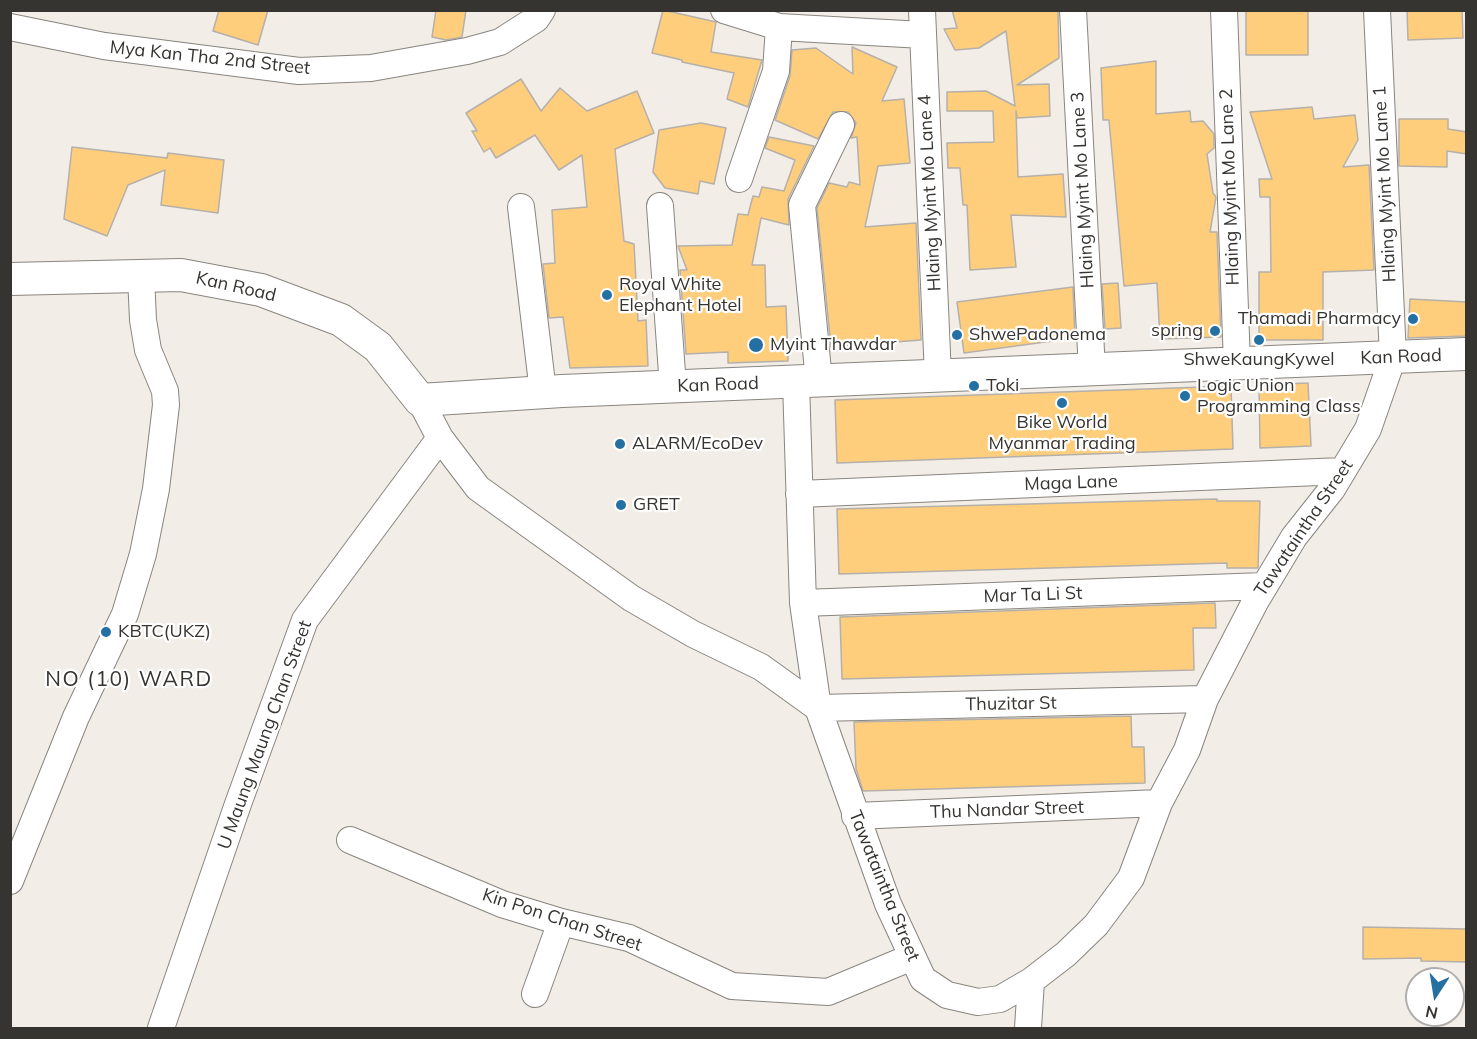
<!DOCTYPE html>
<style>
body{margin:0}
#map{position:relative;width:1477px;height:1039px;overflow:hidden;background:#f2ede6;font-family:Mulish,sans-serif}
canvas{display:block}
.frame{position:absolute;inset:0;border:12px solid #363431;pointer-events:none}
.north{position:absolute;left:1405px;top:967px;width:60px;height:60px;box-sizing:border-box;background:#fff;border:2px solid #afaead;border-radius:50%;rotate:192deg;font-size:16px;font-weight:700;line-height:24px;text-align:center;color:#363431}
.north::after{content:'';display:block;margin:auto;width:21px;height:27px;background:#2470a3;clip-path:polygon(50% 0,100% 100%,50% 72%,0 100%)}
</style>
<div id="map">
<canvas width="1477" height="1039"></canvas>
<div class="frame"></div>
<div class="north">N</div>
</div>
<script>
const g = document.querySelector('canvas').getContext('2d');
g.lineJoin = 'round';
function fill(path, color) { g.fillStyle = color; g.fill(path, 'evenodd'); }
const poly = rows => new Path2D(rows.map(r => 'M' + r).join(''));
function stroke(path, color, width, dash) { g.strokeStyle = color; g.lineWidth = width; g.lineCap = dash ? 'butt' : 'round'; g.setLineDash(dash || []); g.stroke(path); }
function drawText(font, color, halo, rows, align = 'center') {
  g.font = font + ' Mulish,sans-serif'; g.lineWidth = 4.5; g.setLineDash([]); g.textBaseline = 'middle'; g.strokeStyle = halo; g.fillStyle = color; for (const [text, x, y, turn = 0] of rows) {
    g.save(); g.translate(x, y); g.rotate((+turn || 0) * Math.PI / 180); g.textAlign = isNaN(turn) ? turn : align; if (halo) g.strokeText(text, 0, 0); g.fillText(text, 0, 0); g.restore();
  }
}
const building = poly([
 [219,10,268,10,258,45,213,31,219,10],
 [436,10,466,10,462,37,446,40,432,37,436,10],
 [663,10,716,22,711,52,762,60,748,107,727,99,734,73,682,62,682,60,652,53,663,10],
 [952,10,1058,10,1059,58,1017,85,1049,84,1050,116,1017,118,1016,111,1018,177,1063,174,1066,217,1011,215,1016,267,970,270,967,205,963,205,960,168,948,168,947,143,994,142,993,111,947,111,947,92,986,91,1015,106,1006,31,979,48,955,50,944,29,957,28,952,10],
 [1246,10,1308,10,1308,55,1246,55,1246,10],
 [1407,10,1462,10,1463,38,1408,40,1407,10],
 [852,47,897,67,882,101,904,99,910,163,878,166,865,227,916,223,921,340,831,347,817,208,829,183,847,187,849,182,860,185,857,137,851,138,856,123,848,112,833,112,818,139,775,120,790,76,792,50,816,48,853,74,852,47],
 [1156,61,1156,114,1190,111,1191,122,1203,121,1214,134,1214,148,1207,154,1213,193,1216,197,1210,232,1217,232,1221,337,1160,339,1157,283,1124,286,1109,120,1103,120,1101,68,1156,61],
 [521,79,541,111,560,88,587,111,637,91,654,133,615,149,624,241,634,244,638,321,646,320,648,366,570,368,563,317,549,318,543,264,555,263,552,210,587,207,582,155,559,170,535,135,496,158,490,148,484,152,472,131,477,131,466,113,521,79],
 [1312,107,1314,119,1355,115,1358,140,1343,167,1369,165,1374,270,1323,272,1323,340,1259,340,1259,272,1271,272,1270,197,1260,197,1259,179,1272,179,1250,112,1312,107],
 [1399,119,1448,119,1448,129,1467,132,1467,154,1447,151,1447,167,1399,166,1399,119],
 [701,123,726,128,714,184,700,181,698,194,665,188,653,172,659,130,701,123],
 [769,137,814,146,788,199,789,225,761,218,752,265,765,265,766,307,786,306,788,361,728,363,728,352,686,354,680,270,687,270,678,246,732,245,738,214,748,215,753,196,759,197,762,187,784,191,795,160,765,148,769,137],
 [72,147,167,158,168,153,224,160,218,213,161,205,165,170,128,185,107,236,64,219,72,147],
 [1118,283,1121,328,1105,329,1102,284,1118,283],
 [1073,287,1075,338,964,353,957,302,1073,287],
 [1410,299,1467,302,1467,336,1408,338,1410,299],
 [1308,383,1311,446,1260,448,1259,385,1308,383],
 [1231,386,1233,449,837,463,835,400,1231,386],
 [1217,499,1217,501,1260,501,1258,568,1227,568,1227,563,839,574,837,509,1217,499],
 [1215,603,1216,628,1193,628,1194,670,842,679,840,617,1215,603],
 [1131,716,1132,747,1144,747,1145,783,863,791,856,769,854,722,1131,716],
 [1363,927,1467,929,1467,962,1421,961,1421,958,1363,959,1363,927]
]);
const minor = poly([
 [724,10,779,27,923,35],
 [922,10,938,376],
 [1073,10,1092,370],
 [1224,10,1237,364],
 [10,27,104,46,299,71,371,68,467,51,500,42,536,19,542,10],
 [739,179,776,71,779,27],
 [660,206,673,387],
 [521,207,543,392],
 [819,381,802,205,841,125],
 [796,382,803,603,818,708,888,904,923,979,947,995,978,1002,1000,999,1031,981,1066,954,1096,925,1131,878,1159,803,1187,750,1205,699,1255,602,1294,537,1332,489,1368,429,1393,357,1377,10],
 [420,400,440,438,478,488,631,598,693,634,761,667,818,708,1205,699],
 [799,494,1342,471],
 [803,603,1264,586],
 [855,816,1159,803],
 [350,840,502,904,561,922,629,938,732,986,828,992,912,957],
 [10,881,76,717,125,614,143,554,156,489,166,405,165,391,148,350,143,320,141,276],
 [535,994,561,922],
 [161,1028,238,804,305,620,440,438],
 [1028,1028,1031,981]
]);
const major = poly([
 [10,279,181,275,261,290,341,320,378,347,420,400,562,391,1466,354]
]);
const markers = [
 [607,295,6,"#2470a3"],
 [1413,319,6,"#2470a3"],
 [1215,331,6,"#2470a3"],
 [957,335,6,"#2470a3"],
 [1259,340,6,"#2470a3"],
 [756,345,8,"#2470a3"],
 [974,386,6,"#2470a3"],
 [1185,396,6,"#2470a3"],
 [1062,403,6,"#2470a3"],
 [620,444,6,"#2470a3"],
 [621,505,6,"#2470a3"],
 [106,632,6,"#2470a3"]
];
const streetNames = [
 ["Mya Kan Tha 2nd Street",210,58,6],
 ["Hlaing Myint Mo Lane 1",1385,184,-93],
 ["Hlaing Myint Mo Lane 2",1230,187,-92],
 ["Hlaing Myint Mo Lane 3",1083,190,-93],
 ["Hlaing Myint Mo Lane 4",930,193,-93],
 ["Kan Road",236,287,13],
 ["Kan Road",1401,357,-2],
 ["Kan Road",718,385,-2],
 ["Maga Lane",1071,483,-2],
 ["Tawataintha Street",1304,528,-56],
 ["Mar Ta Li St",1033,595,-2],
 ["Thuzitar St",1011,704,-1],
 ["U Maung Maung Chan Street",265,735,-70],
 ["Thu Nandar Street",1007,810,-2],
 ["Tawataintha Street",884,886,68],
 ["Kin Pon Chan Street",562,920,18]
];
const poiNames = [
 ["Royal White",619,285],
 ["Elephant Hotel",619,306],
 ["Thamadi Pharmacy",1401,319,"right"],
 ["spring",1203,331,"right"],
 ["ShwePadonema",969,335],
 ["Myint Thawdar",770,345],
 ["ShweKaungKywel",1259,360,"center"],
 ["Toki",986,386],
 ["Logic Union",1197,386],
 ["Programming Class",1197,407],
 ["Bike World",1062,423,"center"],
 ["Myanmar Trading",1062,444,"center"],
 ["ALARM/EcoDev",632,444],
 ["GRET",633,505],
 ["KBTC(UKZ)",118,632]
];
const quarterNames = [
 ["NO (10) WARD",129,680]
];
fill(building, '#ffce7d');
stroke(building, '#b5b0a9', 1.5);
stroke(minor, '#89857f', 28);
stroke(major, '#89857f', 34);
stroke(minor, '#fff', 26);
stroke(major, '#fff', 32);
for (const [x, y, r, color] of markers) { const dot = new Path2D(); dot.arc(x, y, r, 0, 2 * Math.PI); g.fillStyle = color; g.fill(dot); stroke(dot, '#fff', 2); }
drawText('18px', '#363431', '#fff', streetNames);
drawText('18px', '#363431', '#fff', poiNames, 'left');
g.letterSpacing = '1.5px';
drawText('21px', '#363431', '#fff', quarterNames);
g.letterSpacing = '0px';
</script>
